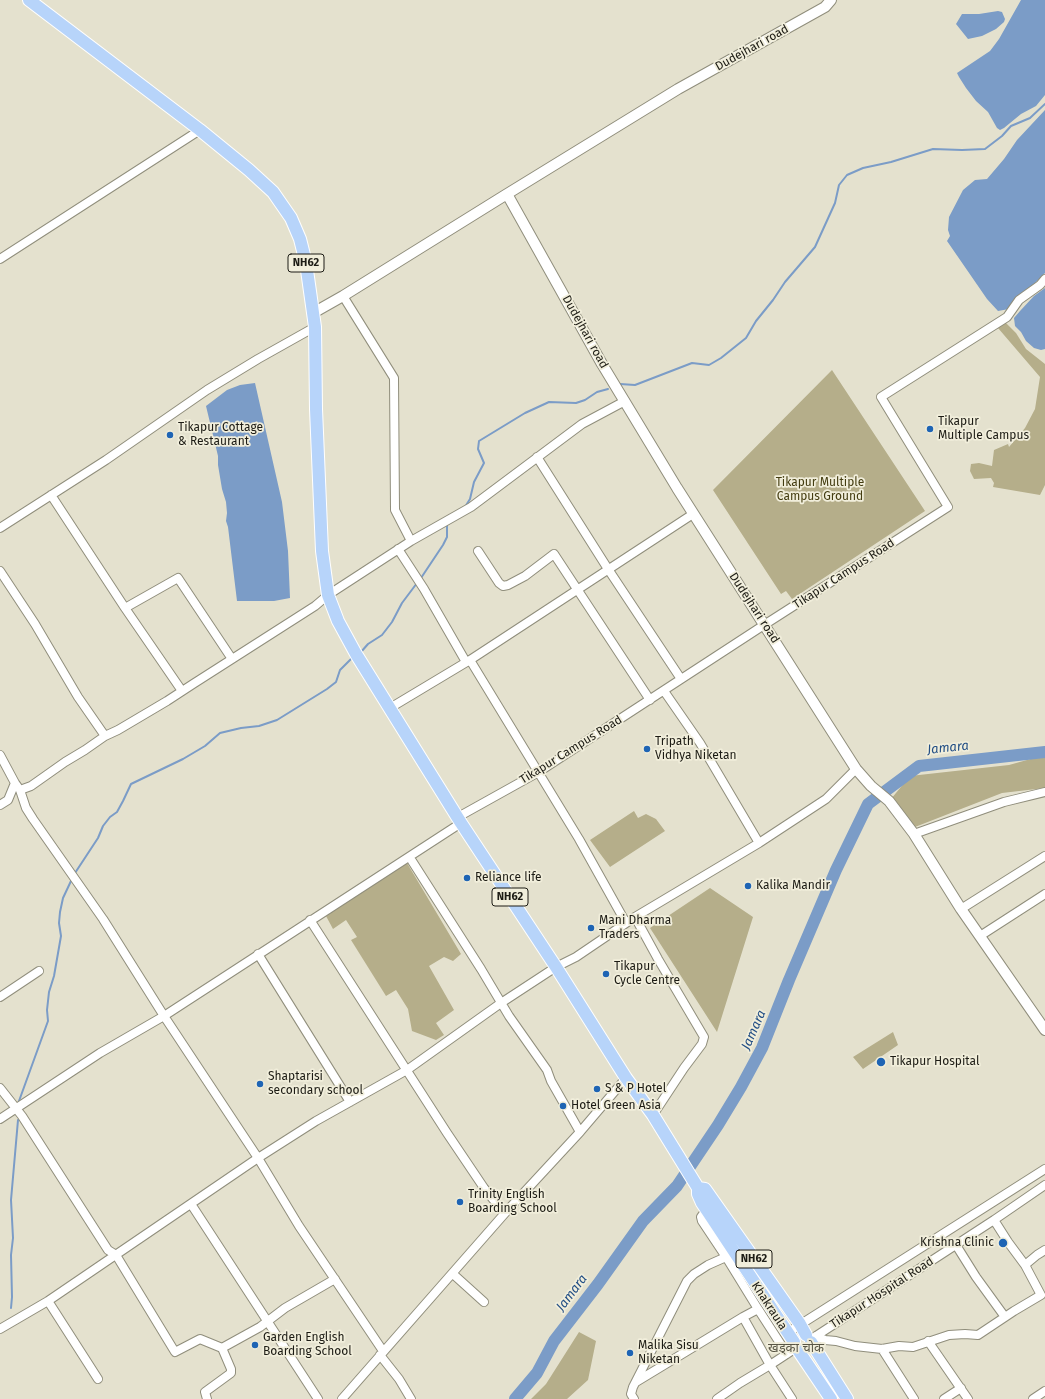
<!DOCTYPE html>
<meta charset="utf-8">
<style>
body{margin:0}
canvas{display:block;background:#e4e1ce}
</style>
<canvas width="1045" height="1399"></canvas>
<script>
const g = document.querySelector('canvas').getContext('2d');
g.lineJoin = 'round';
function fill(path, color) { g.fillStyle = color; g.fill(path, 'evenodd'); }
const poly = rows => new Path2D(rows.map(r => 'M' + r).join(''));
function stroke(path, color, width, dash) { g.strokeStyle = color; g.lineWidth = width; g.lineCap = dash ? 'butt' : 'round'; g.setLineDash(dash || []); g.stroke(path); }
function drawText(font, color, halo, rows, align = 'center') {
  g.font = font + ' "Fira Sans","Noto Sans Devanagari",sans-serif'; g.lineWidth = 3.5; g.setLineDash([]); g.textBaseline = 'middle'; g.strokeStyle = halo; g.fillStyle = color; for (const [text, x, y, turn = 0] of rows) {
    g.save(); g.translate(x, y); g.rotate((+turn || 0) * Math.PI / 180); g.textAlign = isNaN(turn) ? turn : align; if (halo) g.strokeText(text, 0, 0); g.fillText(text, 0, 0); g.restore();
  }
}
const green = poly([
 [1005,322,1016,333,1026,349,1045,364,1045,485,1040,495,993,487,994,483,991,478,974,479,970,471,971,464,979,463,992,466,994,450,1008,444,1009,447,1025,428,1035,409,1040,377,998,328],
 [832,370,925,511,792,599,786,591,781,594,713,490],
 [1045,755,1045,788,1002,793,915,827,891,799,910,776,1009,765],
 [634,811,638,818,646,814,656,819,665,831,610,867,590,840],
 [407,863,461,954,453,961,444,957,429,966,454,1010,436,1023,444,1035,436,1040,412,1031,408,1009,396,990,386,996,351,940,357,937,346,920,333,929,326,916],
 [710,888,753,917,717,1032,650,928],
 [893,1032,898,1045,863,1069,853,1057],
 [579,1332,596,1341,588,1380,567,1399,531,1399,546,1384]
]);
const water = poly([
 [1021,0,1045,0,1045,95,1036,106,1021,114,1004,128,1000,130,997,128,988,112,976,101,966,88,959,77,957,73,990,51,999,39],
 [998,11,1002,12,1005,19,1004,22,996,29,982,36,968,39,956,24,962,14,979,14],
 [1045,110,1045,273,1009,309,998,311,987,299,947,241,950,236,948,230,949,217,963,190,975,180,987,179,1004,159,1017,140],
 [1045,288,1045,349,1041,350,1034,348,1026,341,1021,332,1015,326,1014,318,1020,311,1034,296],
 [255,383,282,502,288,551,290,598,274,601,237,601,228,527,226,521,227,513,226,502,222,489,218,465,218,456,206,406,227,390,240,385]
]);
const stream = poly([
 [620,384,635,385,692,363,709,365,721,358,746,338,756,321,773,300,785,282,815,247,835,203,839,185,847,175,863,168,891,162,933,149,962,150,985,149,1002,136,1011,126,1030,118,1045,104],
 [465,507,470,499,474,482,484,463,478,449,479,441,525,413,549,402,576,403,585,400,597,392,608,389],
 [421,578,443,545,447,537,447,524],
 [361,652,368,644,382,635,392,622,402,603,417,583],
 [75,873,98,838,103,826,110,817,117,812,123,801,131,784,183,759,205,746,220,733,241,728,259,726,277,720,327,689,336,682,340,670,352,658],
 [19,1101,48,1021,47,1010,49,992,54,976,61,936,59,923,60,912,63,898,71,881],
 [11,1308,12,1297,11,1255,13,1238,11,1200,18,1120]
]);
const river = poly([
 [515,1399,537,1373,554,1341,598,1284,643,1221,677,1186,718,1125,741,1087,762,1048,789,980,836,870,868,804,919,766,1045,752]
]);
const minor = poly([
 [0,259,200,130],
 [343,296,394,378,395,510,411,541],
 [537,457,608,569,681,679],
 [51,495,125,608,178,578,232,659],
 [0,528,106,460,207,390,258,359,315,327],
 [398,549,424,589,466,662],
 [478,551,499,583,503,586,508,585,525,576,554,554,650,700],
 [0,571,35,624,78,697,105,736],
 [125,608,182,691],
 [470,660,579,839,626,923],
 [664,691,700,743,759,843],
 [390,708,470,660,693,514],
 [0,755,15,783,8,800,0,805],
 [15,783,20,790,26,808,33,819,103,919,164,1016,258,1158,299,1226,383,1351],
 [20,790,31,786,65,762,85,750,105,736,118,730,167,701,193,684,315,606,328,595,411,541,471,507,582,424,625,401],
 [458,817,537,773,764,625,948,507,881,397,1007,317,1019,300,1040,285,1045,279],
 [914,834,1004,802,1045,792],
 [412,861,481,969,509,1016,547,1070,551,1081,580,1132],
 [961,909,1045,856],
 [635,917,759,843,826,799,856,769],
 [310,920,447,1133,484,1188,501,1209,506,1212],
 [980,936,1045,894],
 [258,954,350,1102],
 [0,997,39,971],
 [0,1088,22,1116,108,1250,116,1255,175,1352,200,1339,222,1348],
 [0,1119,100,1053,164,1016,461,823],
 [191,1204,318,1399],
 [956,1245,976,1277,1005,1317],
 [726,1257,758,1309],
 [1025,1265,1037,1255,1045,1250],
 [453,1274,484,1302],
 [48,1301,98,1379],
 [743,1317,758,1309,787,1354],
 [0,1329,48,1301,258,1158,316,1121,407,1070,501,1003,556,967,576,957,635,917,658,959,704,1037,702,1044,684,1068,653,1115],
 [787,1333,1045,1169],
 [816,1336,825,1340,836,1341,855,1346,882,1349,899,1346,913,1347,949,1335,965,1334,978,1335,1014,1311,1041,1295,1025,1265,1008,1242,994,1220],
 [813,1338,994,1220,1045,1185],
 [928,1341,968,1399],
 [882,1349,914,1399],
 [380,1355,399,1379,411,1399],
 [636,1382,743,1317,770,1365,740,1383,717,1399],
 [207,1399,205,1392,231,1373,231,1369,222,1348,260,1327,285,1308,335,1279],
 [342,1399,506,1212,580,1132,626,1078],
 [634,1399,631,1394,633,1387,687,1281,694,1274,708,1265,726,1257,702,1221,701,1217,706,1210],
 [792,1399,770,1365,796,1348],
 [944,1399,961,1388],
 [1033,1399,1045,1391]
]);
const tertiary = poly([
 [831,0,825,7,678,89,507,194,602,364,677,488,856,769,871,786,889,801,914,834,961,909,1045,1030],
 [313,313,343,296,507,194]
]);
const primary = poly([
 [29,0,200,130,249,170,273,192,291,218,300,239,306,263,315,327,316,409,322,551,328,595,338,621,356,654,461,823,556,967,626,1078,653,1115,698,1188,698,1194,702,1203,794,1342],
 [698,1188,705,1189,800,1324,806,1335],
 [811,1342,847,1399],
 [798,1350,831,1399]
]);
const markers = [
 [930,429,4,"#1e64b4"],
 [170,435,4,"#1e64b4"],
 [647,749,4,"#1e64b4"],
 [467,878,4,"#1e64b4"],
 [748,886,4,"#1e64b4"],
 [591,928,4,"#1e64b4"],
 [606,974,4,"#1e64b4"],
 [881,1062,5,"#1e64b4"],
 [260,1084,4,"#1e64b4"],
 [597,1089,4,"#1e64b4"],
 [563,1106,4,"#1e64b4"],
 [460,1202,4,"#1e64b4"],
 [1003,1243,5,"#1e64b4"],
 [255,1345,4,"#1e64b4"],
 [630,1353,4,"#1e64b4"]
];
const shields = [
 [306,263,36],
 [510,897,36],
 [754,1259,36]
];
const shieldNames = [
 ["NH62",306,263],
 ["NH62",510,897],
 ["NH62",754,1259]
];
const streetNames = [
 ["Dudejhari road",752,48,-29],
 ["Dudejhari road",585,332,61],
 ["Tikapur Campus Road",844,574,-33],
 ["Dudejhari road",754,608,57],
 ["Tikapur Campus Road",571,750,-32],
 ["Tikapur Hospital Road",882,1293,-33],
 ["Khakraula",769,1306,57]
];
const poiNames = [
 ["Tikapur",938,422],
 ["Multiple Campus",938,436],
 ["Tikapur Cottage",178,428],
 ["& Restaurant",178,442],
 ["Tripath",655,742],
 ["Vidhya Niketan",655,756],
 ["Reliance life",475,878],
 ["Kalika Mandir",756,886],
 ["Mani Dharma",599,921],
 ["Traders",599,935],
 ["Tikapur",614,967],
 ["Cycle Centre",614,981],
 ["Tikapur Hospital",890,1062],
 ["Shaptarisi",268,1077],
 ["secondary school",268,1091],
 ["S & P Hotel",605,1089],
 ["Hotel Green Asia",571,1106],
 ["Trinity English",468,1195],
 ["Boarding School",468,1209],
 ["Krishna Clinic",994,1243,"right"],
 ["Garden English",263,1338],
 ["Boarding School",263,1352],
 ["Malika Sisu",638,1346],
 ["Niketan",638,1360]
];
const parkNames = [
 ["Tikapur Multiple",820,483],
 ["Campus Ground",820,497]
];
const waterNames = [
 ["Jamara",948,748,-6],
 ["Jamara",754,1030,-66],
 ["Jamara",572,1293,-53]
];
const neighbourhoodNames = [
 ["खड्का चोक",796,1348]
];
fill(green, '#b5ae8a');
fill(water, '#7b9cc7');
stroke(stream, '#7b9cc7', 2);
stroke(river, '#7b9cc7', 12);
stroke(minor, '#908e7c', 10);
stroke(tertiary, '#908e7c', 12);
stroke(primary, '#fff', 14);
stroke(minor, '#fff', 8);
stroke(tertiary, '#fff', 10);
stroke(primary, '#b7d4fa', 12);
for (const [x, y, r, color] of markers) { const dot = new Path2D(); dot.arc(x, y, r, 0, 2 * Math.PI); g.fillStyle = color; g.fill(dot); stroke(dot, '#f1eedb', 1.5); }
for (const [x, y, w] of shields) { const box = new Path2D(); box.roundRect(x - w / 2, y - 9, w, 18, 3); g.fillStyle = '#f1eedb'; g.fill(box); stroke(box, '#1c1b14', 1); }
drawText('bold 11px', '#1c1b14', null, shieldNames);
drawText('12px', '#1c1b14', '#f1eedb', streetNames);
drawText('12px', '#1c1b14', '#f1eedb', poiNames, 'left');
drawText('12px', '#433c10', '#f1eedb', parkNames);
drawText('italic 13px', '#234f85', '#f1eedb', waterNames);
drawText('13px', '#595646', '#f1eedb', neighbourhoodNames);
</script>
